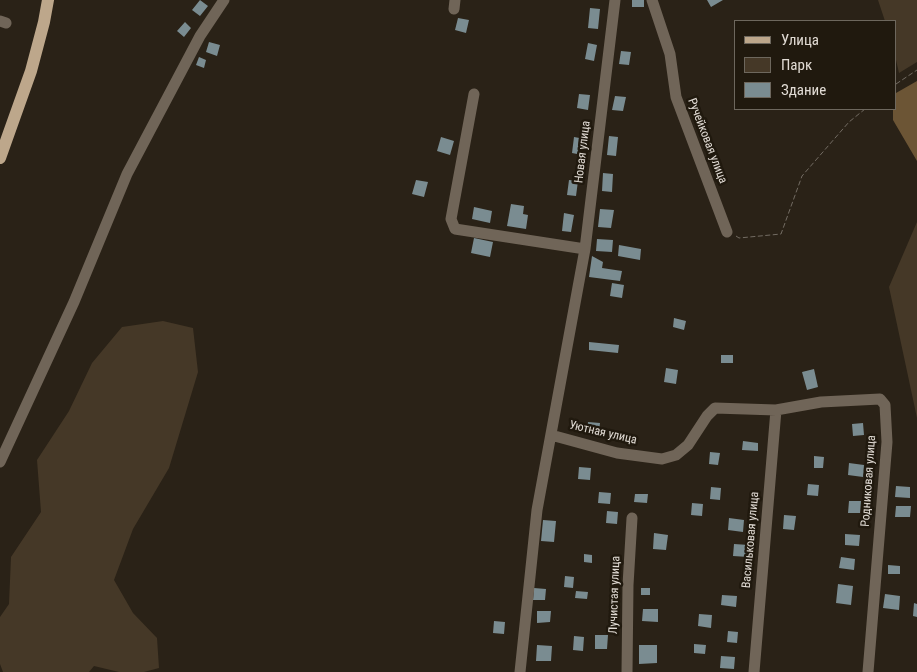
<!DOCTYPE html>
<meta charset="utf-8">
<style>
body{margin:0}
#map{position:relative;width:917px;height:672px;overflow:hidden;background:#2a2217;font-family:"Roboto Condensed",sans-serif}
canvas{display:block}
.legend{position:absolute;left:734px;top:20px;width:162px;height:90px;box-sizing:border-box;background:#20190e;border:1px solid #6d675d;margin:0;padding:6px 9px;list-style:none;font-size:15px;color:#e1dbd4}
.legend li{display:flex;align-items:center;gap:10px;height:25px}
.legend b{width:25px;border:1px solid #6d675d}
</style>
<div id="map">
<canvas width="917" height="672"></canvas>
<ul class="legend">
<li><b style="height:6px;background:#bda78b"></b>Улица</li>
<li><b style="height:14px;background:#453827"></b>Парк</li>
<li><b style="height:14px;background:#7a8c91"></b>Здание</li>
</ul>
</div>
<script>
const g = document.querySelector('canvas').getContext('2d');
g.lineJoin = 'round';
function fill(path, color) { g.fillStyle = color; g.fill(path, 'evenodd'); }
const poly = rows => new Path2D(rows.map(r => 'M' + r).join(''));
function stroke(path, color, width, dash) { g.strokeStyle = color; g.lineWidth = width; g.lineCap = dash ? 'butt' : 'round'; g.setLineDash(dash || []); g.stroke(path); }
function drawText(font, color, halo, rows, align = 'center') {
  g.font = font + ' "Roboto Condensed",sans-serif'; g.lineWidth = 5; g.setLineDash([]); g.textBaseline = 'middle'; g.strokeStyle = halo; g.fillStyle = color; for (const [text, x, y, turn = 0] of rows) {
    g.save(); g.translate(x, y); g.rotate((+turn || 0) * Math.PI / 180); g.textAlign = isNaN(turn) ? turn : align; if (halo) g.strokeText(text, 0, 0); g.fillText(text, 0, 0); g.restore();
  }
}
const green = poly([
 [878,0,917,0,917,62,899,73,896,60,896,21,885,21],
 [917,222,917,418,889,287],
 [163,321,193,328,198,372,169,468,133,529,114,580,133,613,157,638,159,668,144,672,119,672,94,666,89,672,3,672,0,664,0,617,9,604,11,557,41,512,37,460,69,411,92,363,122,327]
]);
const water = poly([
 [917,81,917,161,893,120,893,109,896,109,896,93]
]);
const building = poly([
 [200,0,208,6,200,16,192,10],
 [632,0,644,0,644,7,632,7],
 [707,0,723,0,711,7],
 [590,8,600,9,598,29,588,28],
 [458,18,469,20,466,33,455,30],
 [185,22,191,28,184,37,177,31],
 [209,42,220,45,217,56,206,52],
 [588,43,597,45,594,61,585,59],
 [621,51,631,52,629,65,619,64],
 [199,57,206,60,204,68,196,65],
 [579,94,590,95,588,110,577,108],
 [615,96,626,97,623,111,612,110],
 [609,136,618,137,616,156,607,155],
 [441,137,454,141,450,155,437,151],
 [574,137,585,139,582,155,572,153],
 [603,173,613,174,612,192,602,191],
 [416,180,428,182,424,197,412,194],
 [569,180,578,181,576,196,567,195],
 [511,204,524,206,523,214,528,215,526,229,507,226],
 [474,207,492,211,490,223,472,219],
 [600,209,614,210,611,228,598,227],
 [564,213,574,215,571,232,562,231],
 [474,238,493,242,490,257,471,253],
 [597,239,613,240,612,252,596,251],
 [619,245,641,249,640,260,618,256],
 [592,256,603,262,602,268,622,271,620,281,589,277],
 [612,283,624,285,622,298,610,296],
 [674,318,686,321,684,330,673,327],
 [589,342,619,345,618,353,589,350],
 [721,355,733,355,733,363,721,363],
 [666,368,678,370,676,384,664,382],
 [814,369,818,387,807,390,802,372],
 [588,422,600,423,599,432,587,431],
 [863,423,864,435,853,436,852,424],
 [743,441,758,443,758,451,742,450],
 [710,452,720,453,718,465,709,464],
 [814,456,824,457,823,468,814,468],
 [849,463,864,465,863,477,848,475],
 [579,467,591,468,590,480,578,479],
 [808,484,819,485,818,496,807,495],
 [896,486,910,487,910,498,895,497],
 [711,487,721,488,720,500,710,499],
 [599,492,611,493,610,504,598,503],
 [635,494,648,494,647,503,634,502],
 [849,501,861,501,860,513,848,513],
 [692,503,703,504,702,516,691,515],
 [896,506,911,506,910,517,895,517],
 [607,511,618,512,617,524,606,523],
 [784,515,796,516,794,530,783,529],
 [729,518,744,520,743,532,728,530],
 [543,520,556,521,554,542,541,541],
 [654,533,668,535,666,550,653,549],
 [845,534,860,535,859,546,845,545],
 [734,544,749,545,748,557,733,556],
 [584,554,592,555,592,563,584,562],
 [841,557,855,559,854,570,839,568],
 [888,565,900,566,900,574,888,574],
 [565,576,574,577,573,588,564,587],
 [838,584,853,586,851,605,836,603],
 [534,588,546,589,545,600,533,600],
 [641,588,650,588,650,595,641,595],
 [576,591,588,592,587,599,575,598],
 [885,594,900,596,899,610,883,608],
 [722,595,737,596,736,607,721,605],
 [914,603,917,604,917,617,913,616],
 [643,609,658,609,658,622,642,621],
 [537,611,551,611,550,622,537,623],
 [699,614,712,615,711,628,698,626],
 [494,621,505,622,504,634,493,633],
 [728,631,738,632,737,643,727,642],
 [595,635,608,635,607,649,595,649],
 [574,636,584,637,583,651,573,650],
 [694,644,706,645,705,654,694,653],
 [537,645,552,646,551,661,536,661],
 [639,645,657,645,657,663,639,664],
 [721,656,735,657,734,669,720,668]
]);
const path = poly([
 [896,84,917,70],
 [736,236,739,238,781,234,802,176,849,122,865,109]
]);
const minor = poly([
 [652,0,670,54,676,97,727,232],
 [454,9,455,0],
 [0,21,6,23],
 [474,94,451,219,455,229,585,249],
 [551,435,617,453,662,459,676,455,688,445,707,416,715,408,776,410,821,402,880,399,885,405,887,442,868,672],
 [0,462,74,302,127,174,200,36,224,0],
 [520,672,537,510,585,249,615,0],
 [627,672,628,585,632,518],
 [754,672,776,410]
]);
const major = poly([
 [0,158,31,71,44,22,48,0]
]);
const streetNames = [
 ["Ручейковая улица",707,141,69],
 ["Новая улица",583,152,-83],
 ["Уютная улица",603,433,13],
 ["Родниковая улица",869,481,-86],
 ["Васильковая улица",751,540,-85],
 ["Лучистая улица",615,595,-88]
];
fill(green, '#453827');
fill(water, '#6c5535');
fill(building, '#7a8c91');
stroke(path, '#736c63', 1, [5, 2.5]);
stroke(minor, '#706558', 11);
stroke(major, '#bda78b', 12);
drawText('12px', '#e1dbd4', '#20190e', streetNames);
</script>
